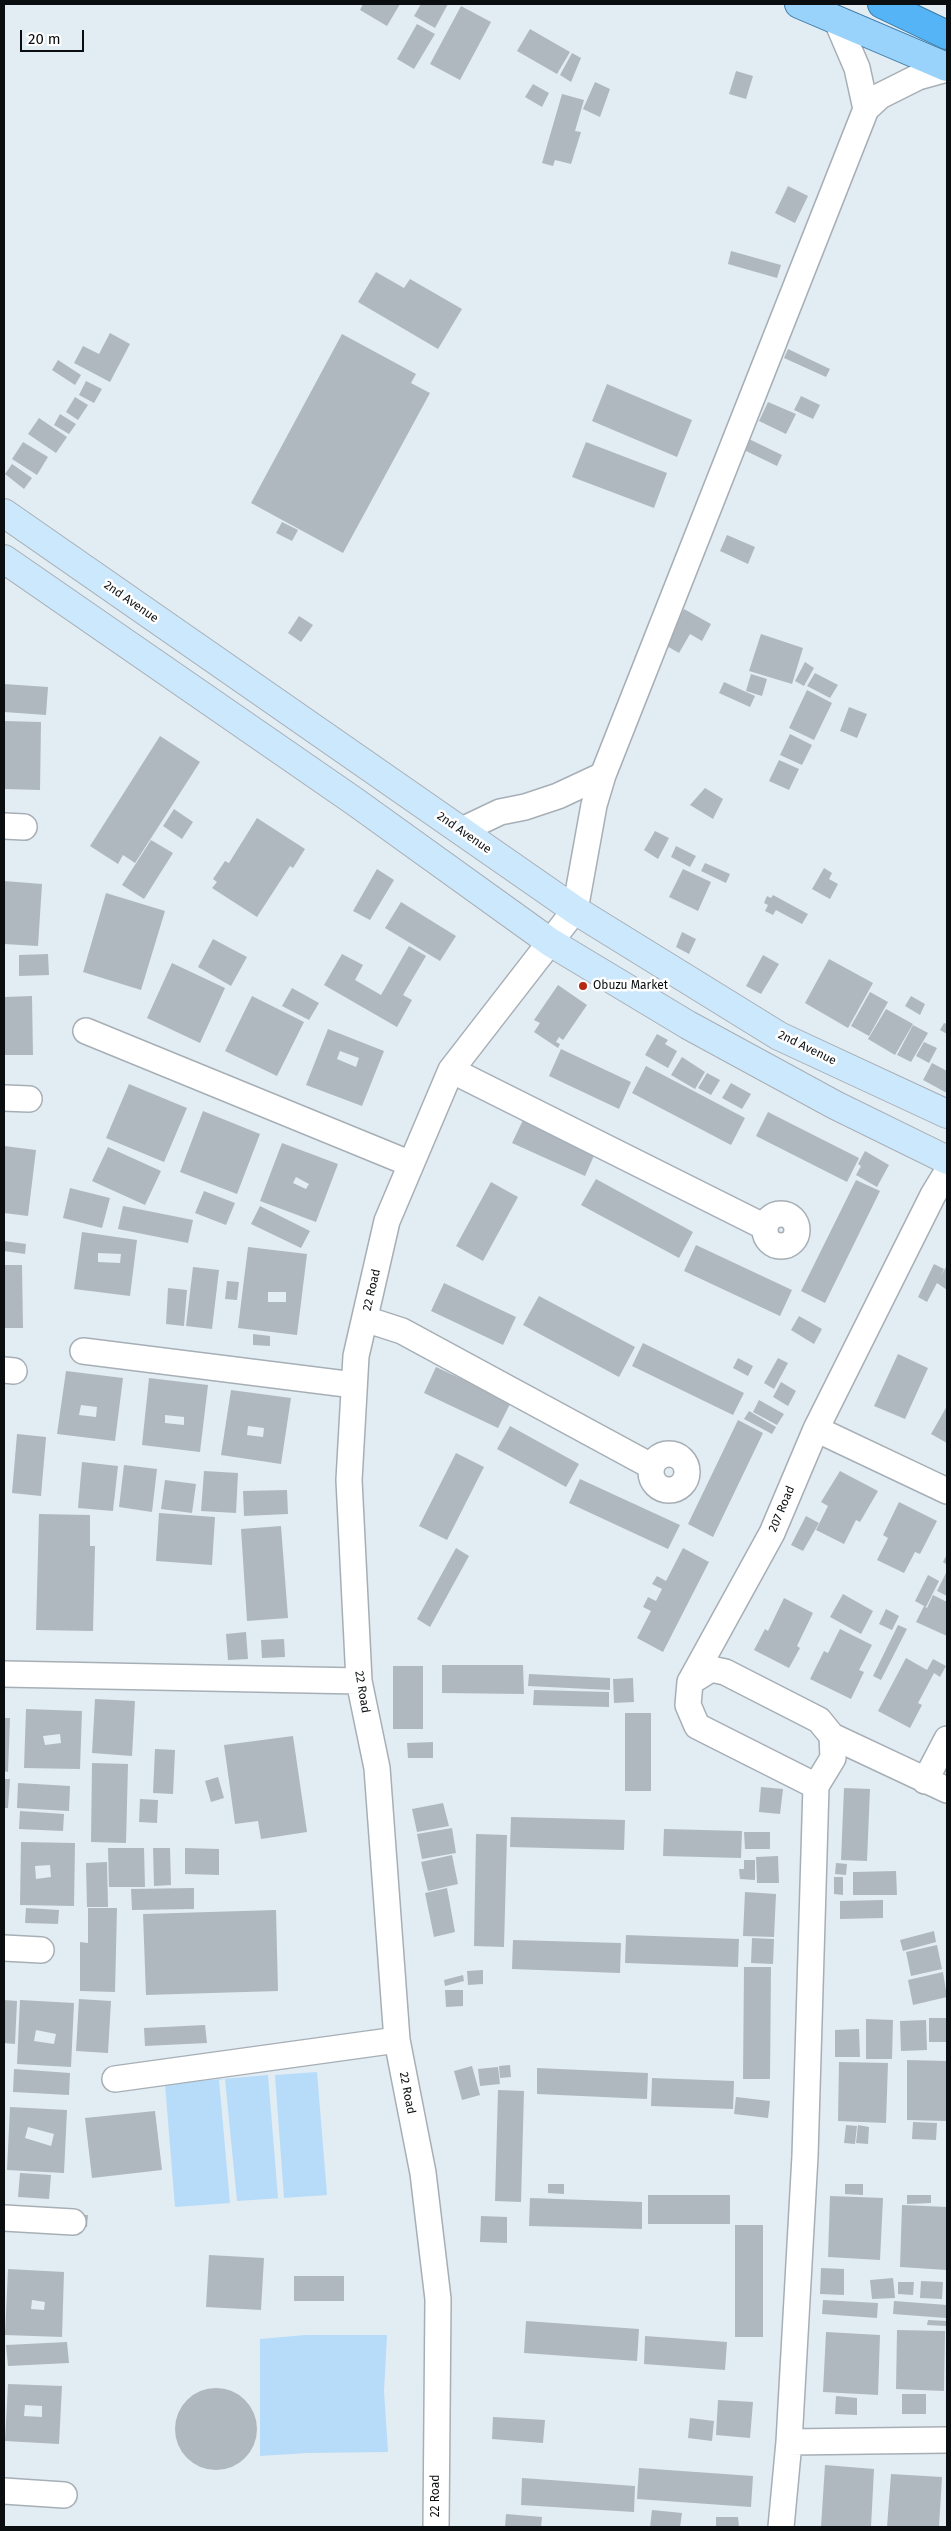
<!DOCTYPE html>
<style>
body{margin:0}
#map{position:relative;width:951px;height:2531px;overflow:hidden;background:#e2ecf3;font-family:"Fira Sans",sans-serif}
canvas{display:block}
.frame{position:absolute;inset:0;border:5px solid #0b0e10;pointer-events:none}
.scale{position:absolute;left:20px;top:30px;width:64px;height:22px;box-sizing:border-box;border:2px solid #0b0e10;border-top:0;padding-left:6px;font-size:15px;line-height:18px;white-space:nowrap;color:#0b0e10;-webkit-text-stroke:4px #fff;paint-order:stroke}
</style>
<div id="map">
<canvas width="951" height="2531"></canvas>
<div class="frame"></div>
<div class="scale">20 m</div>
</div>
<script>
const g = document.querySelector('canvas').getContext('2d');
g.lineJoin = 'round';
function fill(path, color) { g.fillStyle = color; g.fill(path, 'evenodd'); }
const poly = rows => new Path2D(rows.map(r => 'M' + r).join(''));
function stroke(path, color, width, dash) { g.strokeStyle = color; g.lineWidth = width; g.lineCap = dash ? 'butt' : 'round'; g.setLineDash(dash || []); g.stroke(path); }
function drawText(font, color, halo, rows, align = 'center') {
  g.font = font + ' "Fira Sans",sans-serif'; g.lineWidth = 5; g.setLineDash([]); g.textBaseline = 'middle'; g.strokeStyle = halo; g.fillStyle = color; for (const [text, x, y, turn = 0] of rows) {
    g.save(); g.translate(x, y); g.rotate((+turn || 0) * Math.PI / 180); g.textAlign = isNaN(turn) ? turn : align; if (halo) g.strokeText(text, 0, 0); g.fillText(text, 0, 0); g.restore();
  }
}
const green = poly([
 [317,2072,327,2195,237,2201,225,2079,219,2080,230,2203,175,2207,165,2084,268,2075,278,2198,284,2198,275,2075],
 [306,2335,387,2335,384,2391,388,2452,307,2453,260,2456,260,2339]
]);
const building = poly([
 [363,4,400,4,387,26,360,10],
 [421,4,448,4,435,28,414,16],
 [461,6,491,22,460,80,430,64],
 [417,24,435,34,414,69,397,59],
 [530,29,570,52,557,74,517,51],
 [572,53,581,58,571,82,560,75],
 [736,71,753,76,746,99,729,94],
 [595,82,610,89,600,117,583,109],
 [533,84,549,93,542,107,525,97],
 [562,94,584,100,575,131,581,132,571,164,555,160,553,166,542,163],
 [788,186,808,196,795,223,775,213],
 [731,251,781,265,777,278,728,264],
 [376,272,404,288,410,279,462,309,438,349,358,302],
 [110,333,130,344,110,382,74,363,83,346,99,354],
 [342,334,416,374,411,383,430,393,343,553,251,503],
 [788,349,830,369,826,377,784,358],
 [58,360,81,375,75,385,52,370],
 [86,381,102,389,94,403,79,395],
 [607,384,692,420,677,457,592,421],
 [801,396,820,405,813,419,794,410],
 [75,397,88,405,78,420,66,412],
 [768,402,796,414,786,434,759,421],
 [60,414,76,424,69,434,54,425],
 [39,418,67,437,56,453,28,434],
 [749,439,782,455,777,466,744,450],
 [23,442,48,457,37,475,12,459],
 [586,442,667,473,654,508,572,477],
 [12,464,32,478,24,489,5,474],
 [282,522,298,530,292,541,276,533],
 [727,535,755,547,748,564,720,551],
 [684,609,711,624,702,641,690,634,679,653,665,645],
 [299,616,313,625,301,642,288,633],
 [761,634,803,648,792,684,749,671],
 [805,662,814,668,804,686,795,681],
 [815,673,838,685,830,698,807,686],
 [751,674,767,679,762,696,746,691],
 [724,682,755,696,750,707,719,693],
 [4,684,48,687,46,715,4,712],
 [807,690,832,703,814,740,789,728],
 [849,707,867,714,857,738,840,731],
 [4,721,41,722,40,790,4,789],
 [790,734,812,745,802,765,780,755],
 [160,736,200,762,135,863,123,855,118,864,90,846],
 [779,760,799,769,789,790,769,781],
 [705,788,723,799,713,819,690,805],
 [174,809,193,822,182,839,163,826],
 [257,818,305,849,293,868,290,866,257,917,212,888,217,882,213,879,225,861,229,863],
 [655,831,669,838,658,859,644,850],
 [151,840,173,853,144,899,122,885],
 [676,846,696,856,690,867,671,857],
 [705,863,730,874,726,883,701,871],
 [824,868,832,873,829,879,838,884,830,899,812,889],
 [377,869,394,880,370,920,353,911],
 [683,869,711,882,698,911,669,897],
 [4,881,42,884,38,946,4,944],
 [106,893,165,911,141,990,83,972],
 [773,895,808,914,802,924,776,910,773,915,765,911,768,905,764,903,767,896,771,898],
 [401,902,456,936,440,961,385,928],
 [682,932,696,939,689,954,676,947],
 [213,939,247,957,231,986,198,967],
 [409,946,426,956,403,995,412,1000,397,1027,324,985,342,954,363,965,355,980,381,995],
 [48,954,49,975,19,976,19,955],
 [763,955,779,964,761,994,746,986],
 [829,959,873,983,848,1028,805,1003],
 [172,963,225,988,200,1043,147,1018],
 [558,985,587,1005,563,1040,559,1037,556,1042,560,1044,558,1048,534,1032,540,1023,534,1020],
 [292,988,319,1003,309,1020,282,1006],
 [870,992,888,1002,869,1036,851,1026],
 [32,996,33,1055,4,1055,4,997],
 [252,996,304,1022,277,1076,225,1051],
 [911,996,925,1004,920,1015,905,1006],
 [886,1009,913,1024,895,1055,868,1039],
 [944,1023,947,1024,947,1034,940,1030],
 [913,1025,928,1033,911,1062,897,1055],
 [328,1029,384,1051,362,1106,306,1085],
 [340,1051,359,1058,356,1067,337,1059],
 [657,1034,668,1040,665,1044,677,1051,668,1068,645,1055],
 [924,1042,937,1048,929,1063,916,1056],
 [561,1049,631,1082,619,1109,549,1076],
 [682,1057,705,1072,695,1089,671,1075],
 [932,1063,947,1071,947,1093,923,1080],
 [646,1066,745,1118,731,1145,632,1093],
 [707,1073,720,1080,711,1095,698,1088],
 [731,1083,751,1094,742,1109,722,1098],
 [129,1084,187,1108,164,1162,106,1138],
 [203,1111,260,1134,237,1194,180,1172],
 [768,1112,859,1158,847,1182,756,1136],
 [524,1118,596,1151,585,1176,512,1143],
 [282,1143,338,1164,316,1222,260,1201],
 [296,1177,309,1184,306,1189,293,1183],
 [4,1146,36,1150,28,1216,4,1213],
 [108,1147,161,1171,145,1205,92,1181],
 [865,1151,889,1165,877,1187,856,1175,861,1166,858,1164],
 [596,1179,693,1232,679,1258,581,1205],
 [856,1180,880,1191,825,1303,801,1291],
 [491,1182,518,1197,483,1261,456,1246],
 [70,1188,110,1198,102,1228,63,1218],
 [204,1191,235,1203,226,1225,195,1213],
 [123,1206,193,1220,188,1243,118,1229],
 [260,1206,310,1231,301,1248,251,1224],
 [82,1232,137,1240,130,1296,74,1289],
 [98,1253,121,1254,120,1263,98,1262],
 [4,1241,26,1244,25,1254,4,1251],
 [696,1245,792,1290,780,1316,684,1271],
 [248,1247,307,1254,297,1335,238,1328],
 [268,1292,286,1292,286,1302,268,1302],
 [934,1264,944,1269,941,1276,947,1265,947,1290,937,1283,927,1302,918,1297],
 [4,1265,22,1265,23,1328,4,1328],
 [193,1267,219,1270,212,1329,186,1326],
 [227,1281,239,1282,237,1300,225,1299],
 [444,1283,516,1317,503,1345,431,1311],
 [168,1288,187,1290,184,1326,166,1324],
 [539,1296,635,1347,619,1377,523,1325],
 [799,1316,822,1329,814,1344,791,1330],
 [253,1334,270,1336,270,1346,253,1345],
 [643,1343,744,1393,733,1415,632,1366],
 [898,1354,928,1368,905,1419,874,1406],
 [738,1358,753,1366,748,1376,733,1368],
 [778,1358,788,1363,774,1389,764,1383],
 [436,1367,511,1402,498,1428,424,1393],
 [66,1371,123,1378,115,1441,57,1434],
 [81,1405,97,1407,96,1417,79,1415],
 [149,1378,208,1385,200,1452,142,1445],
 [165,1415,184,1417,184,1425,165,1423],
 [781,1382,796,1391,788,1406,773,1397],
 [231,1390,291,1398,281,1464,221,1455],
 [248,1426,264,1428,263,1437,247,1435],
 [759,1400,784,1414,777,1425,753,1412],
 [947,1406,947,1443,931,1434],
 [749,1411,776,1427,772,1434,744,1419],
 [738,1420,763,1433,713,1537,688,1524],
 [510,1426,579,1464,566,1487,497,1449],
 [17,1434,46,1437,41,1496,12,1493],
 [456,1453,484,1467,447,1540,419,1526],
 [82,1462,118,1466,113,1511,78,1508],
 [124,1465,157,1469,152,1512,119,1507],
 [204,1471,238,1473,236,1513,201,1511],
 [840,1471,878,1491,860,1522,856,1520,844,1544,816,1530,828,1506,821,1502],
 [580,1479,680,1525,668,1549,569,1503],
 [165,1480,196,1484,192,1513,161,1509],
 [287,1490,288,1514,244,1516,243,1491],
 [899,1502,937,1521,920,1554,915,1552,904,1573,877,1560,888,1538,883,1535],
 [159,1513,215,1517,212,1565,156,1561],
 [39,1514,90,1515,90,1546,95,1546,93,1631,36,1630],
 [806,1516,819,1523,803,1551,791,1545],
 [281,1526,288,1618,247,1621,241,1529],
 [456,1548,469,1556,430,1627,417,1619],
 [683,1548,709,1562,663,1652,637,1638,651,1611,643,1607,648,1597,656,1601,662,1589,652,1584,657,1576,666,1581],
 [947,1554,947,1565,943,1562],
 [947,1571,947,1596,937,1591],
 [928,1575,939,1581,926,1607,915,1601],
 [843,1594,873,1611,861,1634,830,1617],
 [933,1595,947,1602,947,1636,916,1622,924,1606,927,1608],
 [784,1598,813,1613,797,1646,800,1648,789,1668,754,1650,765,1629,768,1631],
 [886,1609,899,1616,892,1630,879,1624],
 [898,1625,907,1629,881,1680,873,1676],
 [840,1629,872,1645,859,1670,864,1672,851,1699,810,1679,824,1651,828,1653],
 [246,1632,248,1659,228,1660,226,1634],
 [284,1639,285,1657,262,1658,261,1640],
 [906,1658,927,1670,933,1659,946,1666,940,1677,934,1673,918,1703,922,1705,910,1728,878,1711],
 [442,1665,523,1665,524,1694,442,1693],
 [393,1666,423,1666,423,1729,393,1729],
 [529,1674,610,1678,610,1690,528,1686],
 [633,1678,634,1702,614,1703,613,1679],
 [534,1690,609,1692,609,1707,533,1705],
 [95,1699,135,1701,132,1756,92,1753],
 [26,1709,82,1711,80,1769,24,1768],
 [60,1734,61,1743,45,1745,43,1736],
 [625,1713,651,1713,651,1791,625,1791],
 [4,1718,10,1718,8,1772,4,1771],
 [293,1736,307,1832,261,1839,258,1821,235,1824,224,1745],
 [433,1742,433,1758,408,1758,407,1743],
 [155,1749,175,1750,173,1794,153,1793],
 [92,1763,128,1764,126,1843,91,1842],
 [218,1777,224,1798,211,1802,205,1781],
 [4,1779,10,1779,8,1808,4,1808],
 [18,1783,70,1786,69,1811,17,1808],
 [761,1787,783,1789,780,1814,759,1812],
 [844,1788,870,1789,867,1861,841,1860],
 [140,1799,158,1800,157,1823,139,1822],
 [443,1803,449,1826,417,1832,412,1809],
 [20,1811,64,1814,63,1831,19,1829],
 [511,1817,625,1820,624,1850,510,1847],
 [452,1828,456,1853,422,1859,417,1834],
 [664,1829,742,1831,741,1858,663,1856],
 [744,1832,770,1832,770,1849,745,1849],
 [476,1834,507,1835,504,1947,474,1946],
 [21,1842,75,1843,74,1906,20,1905],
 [50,1865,51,1877,36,1879,35,1866],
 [108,1848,144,1848,145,1887,109,1887],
 [153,1848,170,1848,171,1885,154,1886],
 [185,1848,219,1849,219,1875,185,1874],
 [452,1855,458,1884,428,1891,421,1862],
 [778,1856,779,1883,757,1883,756,1857],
 [744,1860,755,1860,755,1880,740,1879,739,1869,744,1869],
 [107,1862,108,1907,87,1907,86,1863],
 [836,1863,847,1864,846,1875,835,1874],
 [896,1871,897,1895,853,1895,853,1872],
 [834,1877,843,1877,843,1895,834,1894],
 [194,1888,194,1909,132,1910,131,1889],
 [447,1888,455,1932,434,1937,425,1893],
 [745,1892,776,1894,774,1937,743,1936],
 [883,1900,883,1918,840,1919,840,1901],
 [26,1908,59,1910,58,1924,25,1923],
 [88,1908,117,1908,115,1992,80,1991,80,1942,88,1943],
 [276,1910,278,1991,146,1995,143,1914],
 [934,1931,936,1942,903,1951,900,1940],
 [626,1935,739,1939,738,1967,625,1963],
 [752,1938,774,1939,773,1964,751,1963],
 [513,1940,621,1943,620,1973,512,1969],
 [937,1945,942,1969,911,1976,906,1952],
 [744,1967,771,1967,770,2079,743,2079],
 [483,1970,483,1984,468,1985,467,1971],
 [943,1972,947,1997,913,2005,908,1980],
 [463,1975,464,1981,445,1986,444,1980],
 [445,1990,463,1990,463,2006,446,2007],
 [79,1999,111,2001,108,2053,76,2051],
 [4,2000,17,2001,15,2044,4,2043],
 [20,2000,74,2003,71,2067,17,2064],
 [36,2030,56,2034,54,2044,34,2041],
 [929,2018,947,2018,947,2042,929,2042],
 [866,2019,893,2020,892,2059,866,2059],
 [926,2020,927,2050,901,2051,900,2021],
 [205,2025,207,2043,145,2046,144,2028],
 [859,2029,860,2057,835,2057,835,2030],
 [907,2060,947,2061,947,2121,907,2120],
 [839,2062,888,2063,886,2123,838,2121],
 [510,2065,511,2077,500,2078,499,2066],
 [472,2066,480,2095,462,2100,454,2071],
 [498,2067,500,2084,480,2086,478,2069],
 [537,2068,648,2073,647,2099,537,2094],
 [14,2069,70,2073,69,2095,13,2092],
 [652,2078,734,2081,733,2109,651,2106],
 [498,2090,524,2091,521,2202,495,2201],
 [736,2097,770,2101,768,2118,734,2114],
 [10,2107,67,2110,64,2173,7,2170],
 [28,2127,54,2134,51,2146,25,2138],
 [155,2111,162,2170,92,2178,85,2118],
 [913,2122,937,2123,936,2140,912,2139],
 [846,2125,857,2126,855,2144,844,2143],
 [858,2125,869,2127,868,2144,856,2143],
 [20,2173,51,2175,49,2199,18,2197],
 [548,2184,564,2184,564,2194,548,2193],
 [845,2184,863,2184,863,2195,845,2194],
 [648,2195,730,2195,730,2224,648,2224],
 [907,2195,931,2195,931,2203,907,2204],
 [830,2196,883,2198,880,2260,828,2257],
 [530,2198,642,2202,642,2229,529,2226],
 [902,2205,947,2207,947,2270,900,2267],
 [76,2215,88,2215,87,2227,75,2226],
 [481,2216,507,2217,507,2243,480,2242],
 [735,2225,763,2225,763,2337,735,2337],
 [209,2255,264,2258,261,2310,206,2307],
 [821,2268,844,2269,844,2295,820,2294],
 [8,2269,64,2272,62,2337,5,2335],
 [32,2300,45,2302,44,2310,31,2309],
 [294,2276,344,2276,344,2301,294,2301],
 [893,2278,895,2298,872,2299,870,2280],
 [921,2281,943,2282,942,2299,920,2298],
 [898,2282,914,2282,913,2295,898,2294],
 [823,2300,878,2303,877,2318,822,2314],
 [894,2301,947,2305,946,2318,893,2314],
 [928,2320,947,2321,946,2326,927,2325],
 [526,2321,639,2329,637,2361,524,2353],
 [897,2330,945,2331,944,2391,896,2389],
 [826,2332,880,2335,878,2395,823,2392],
 [645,2336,727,2342,725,2370,644,2364],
 [67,2342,69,2363,8,2366,6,2345],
 [8,2384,62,2386,59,2444,5,2441],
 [25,2405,42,2406,42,2417,24,2416],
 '175 2429a41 41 0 1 1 82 0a41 41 0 1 1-82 0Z',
 [902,2394,926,2394,926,2414,902,2414],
 [836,2396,857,2398,857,2415,835,2414],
 [718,2400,753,2402,750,2438,716,2435],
 [493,2417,545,2420,543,2443,492,2439],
 [690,2418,714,2421,712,2441,688,2438],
 [825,2465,874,2469,871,2527,821,2527],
 [639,2468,753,2476,751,2507,637,2499],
 [891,2474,942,2477,939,2527,887,2527],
 [522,2478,635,2486,634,2512,521,2505],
 [652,2510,682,2513,680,2527,650,2527],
 [506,2514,542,2517,541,2527,505,2527],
 [716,2517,738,2517,739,2527,716,2527]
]);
const street = poly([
 [836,19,857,68,866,109],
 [4,826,24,827],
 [460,831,500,812,525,807,558,796,603,775],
 [86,1031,411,1164],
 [451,1070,765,1227],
 [4,1098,29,1099],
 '765 1230a16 16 0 1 1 32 0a16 16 0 1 1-32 0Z',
 [365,1319,402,1331,651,1466],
 [83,1351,354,1385],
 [4,1370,14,1371],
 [816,1429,947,1491],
 '651 1472a18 18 0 1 1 36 0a18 18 0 1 1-36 0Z',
 [4,1674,359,1681],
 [690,1682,711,1669,725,1672,819,1720,832,1736,833,1758,816,1786,805,2156,789,2442,781,2527],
 [832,1736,947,1790],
 [925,1781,947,1739],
 [816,1786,697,1726,688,1705,690,1682,772,1533,816,1429,933,1195,947,1172],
 [4,1948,41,1950],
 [115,2079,397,2040],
 [4,2218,73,2222],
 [789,2442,947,2440],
 [4,2491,64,2495],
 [436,2527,438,2299,423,2173,397,2040,377,1768,359,1681,349,1480,356,1356,387,1221,451,1070,575,910,594,805,603,775,866,109,880,96,918,77,947,69]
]);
const secondary = poly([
 [4,513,575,910,779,1036,947,1114],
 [4,559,354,801,550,942,688,1025,835,1105,947,1160]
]);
const primary = poly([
 [799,4,947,67]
]);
const highway = poly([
 [882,4,947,35]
]);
const markers = [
 [583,986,5,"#b52812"]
];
const streetNames = [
 ["2nd Avenue",131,602,35],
 ["2nd Avenue",464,833,35],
 ["2nd Avenue",807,1048,26],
 ["22 Road",372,1290,-77],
 ["207 Road",782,1509,-67],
 ["22 Road",362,1692,81],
 ["22 Road",407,2093,79],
 ["22 Road",436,2496,-90]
];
const poiNames = [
 ["Obuzu Market",593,986]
];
fill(green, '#b6dcf9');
fill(building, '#afb8bf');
stroke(street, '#a7afb6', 28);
stroke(secondary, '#a7afb6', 30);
stroke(primary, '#3b7aa6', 30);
stroke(highway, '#3b7aa6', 30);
stroke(street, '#fff', 25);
stroke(secondary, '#cce8fc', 28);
stroke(primary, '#99d2fa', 28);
stroke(highway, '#55b4f6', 28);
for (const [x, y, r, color] of markers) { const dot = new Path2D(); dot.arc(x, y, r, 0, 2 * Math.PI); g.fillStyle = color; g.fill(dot); stroke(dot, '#fff', 2); }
drawText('12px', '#0b0e10', '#fff', streetNames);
drawText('12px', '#0b0e10', '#fff', poiNames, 'left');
</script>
